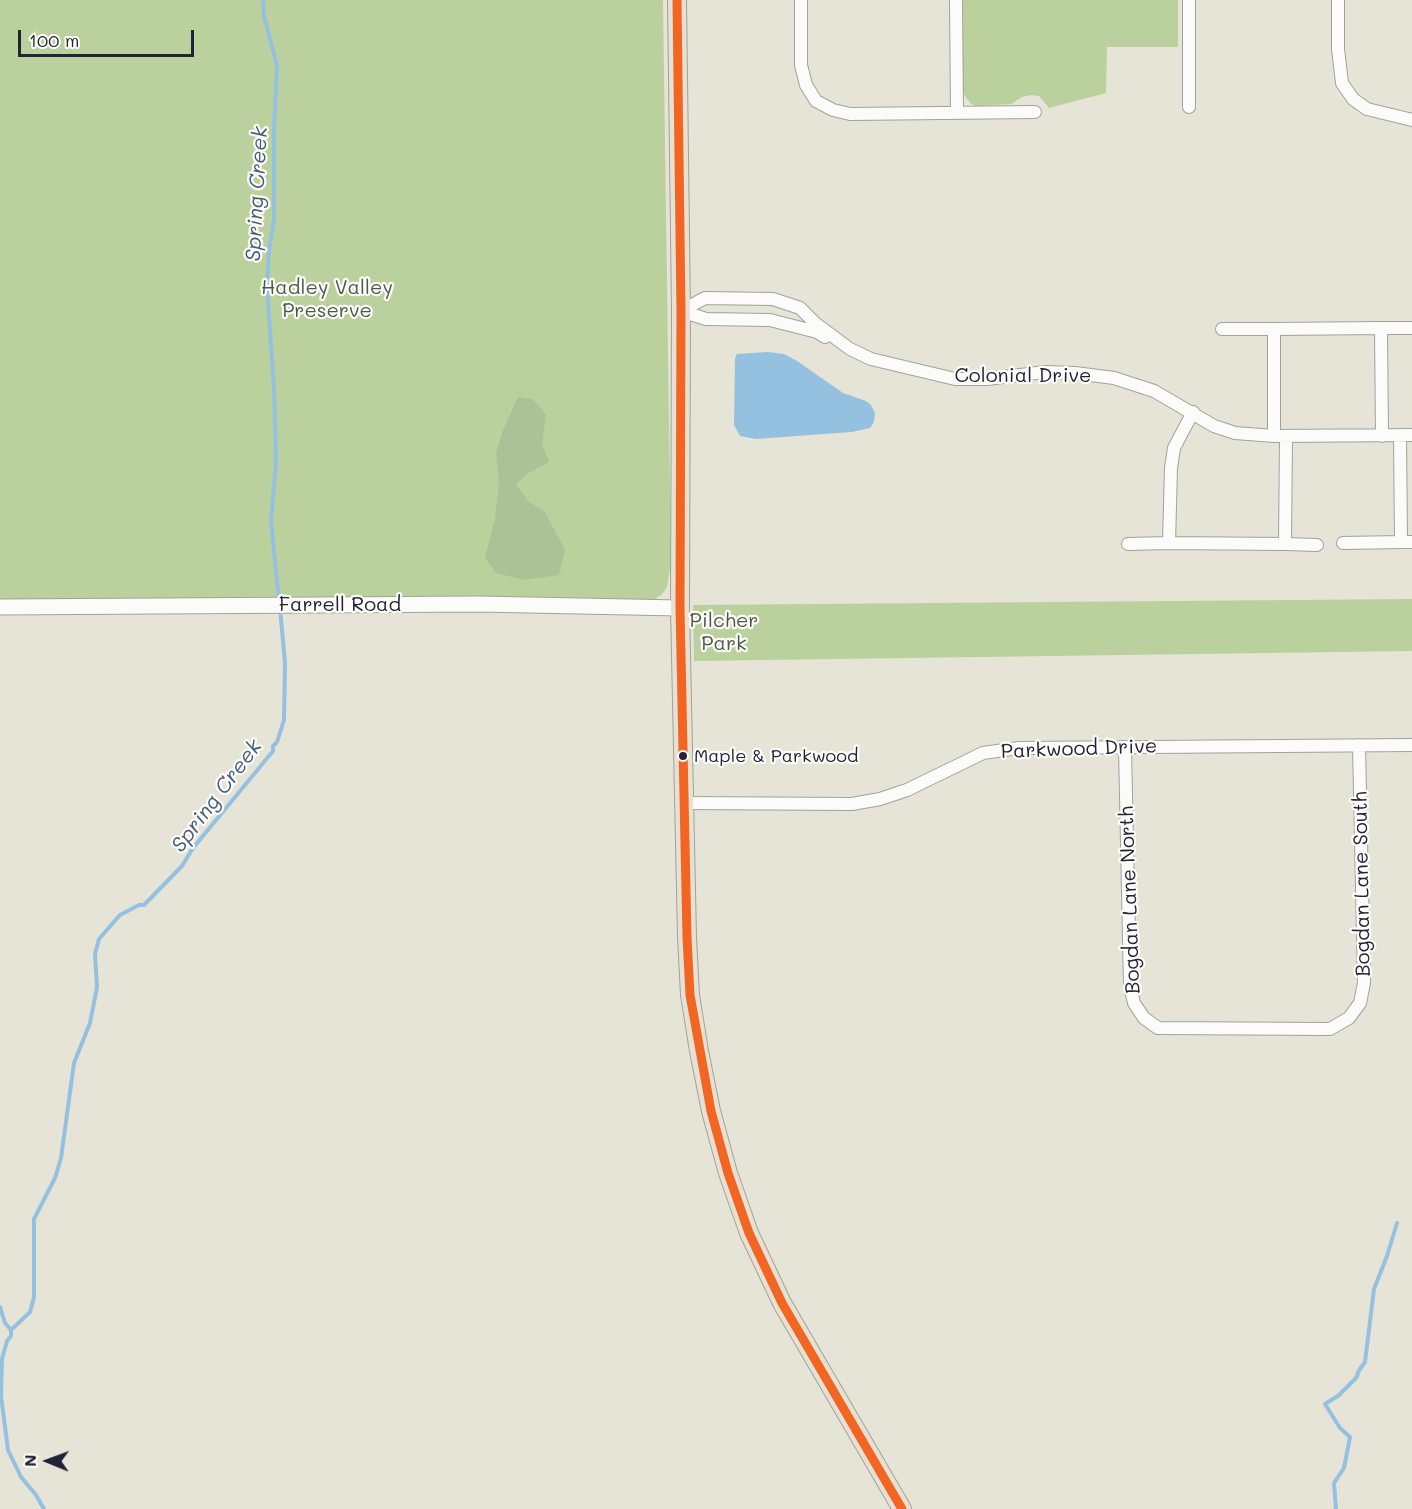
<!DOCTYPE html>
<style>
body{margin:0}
#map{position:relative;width:1412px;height:1509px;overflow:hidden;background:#e6e4d6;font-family:Mali,sans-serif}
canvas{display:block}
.north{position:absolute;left:18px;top:1431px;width:60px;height:60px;-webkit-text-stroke:4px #fdfcf7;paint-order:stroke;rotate:271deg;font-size:16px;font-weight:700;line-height:24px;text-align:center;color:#22223b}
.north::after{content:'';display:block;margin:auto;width:21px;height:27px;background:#22223b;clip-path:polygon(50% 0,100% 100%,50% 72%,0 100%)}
.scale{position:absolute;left:18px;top:30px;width:176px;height:27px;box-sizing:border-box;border:3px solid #22223b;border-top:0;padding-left:8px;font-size:18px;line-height:21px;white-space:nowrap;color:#22223b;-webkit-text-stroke:4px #fdfcf7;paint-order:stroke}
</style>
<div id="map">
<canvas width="1412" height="1509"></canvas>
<div class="north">N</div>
<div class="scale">100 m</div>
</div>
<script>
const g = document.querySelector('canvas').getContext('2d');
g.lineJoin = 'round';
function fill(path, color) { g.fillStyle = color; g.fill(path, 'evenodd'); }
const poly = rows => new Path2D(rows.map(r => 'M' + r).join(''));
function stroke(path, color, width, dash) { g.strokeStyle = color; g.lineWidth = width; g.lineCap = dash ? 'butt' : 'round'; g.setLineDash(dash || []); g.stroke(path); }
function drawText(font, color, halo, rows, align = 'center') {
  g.font = font + ' Mali,sans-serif'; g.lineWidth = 4.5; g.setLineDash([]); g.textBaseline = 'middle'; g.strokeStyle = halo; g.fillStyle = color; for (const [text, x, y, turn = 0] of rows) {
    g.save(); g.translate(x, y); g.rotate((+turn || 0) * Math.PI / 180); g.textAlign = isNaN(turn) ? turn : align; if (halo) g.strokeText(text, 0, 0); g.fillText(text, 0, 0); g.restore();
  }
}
const green = poly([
 [0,0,663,0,671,563,667,587,662,594,655,599,647,600,0,603],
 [962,0,1178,0,1178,47,1107,47,1106,93,1049,108,1039,96,1031,95,1022,97,1011,104,976,106,970,103,963,93],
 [1412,599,1412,651,694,661,693,605]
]);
const forest = poly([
 [518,397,533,399,546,415,542,444,549,462,527,474,516,484,528,501,545,512,565,550,559,575,524,580,496,573,485,558,495,518,499,482,496,453,503,430]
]);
const water = poly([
 [768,352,784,354,797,361,843,393,866,401,871,405,875,413,874,422,870,428,852,432,756,439,740,436,734,425,735,358,737,354]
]);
const stream = poly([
 [263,0,264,16,277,66,274,130,274,220,269,250,267,288,274,387,276,462,271,521,279,601],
 [0,1307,5,1323,11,1330],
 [44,1509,36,1495,21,1477,8,1450,1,1396,2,1359,7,1341,11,1336,11,1330,30,1312,34,1297,34,1219,55,1178,61,1158,74,1063,90,1023,97,987,95,954,99,939,120,915,139,905,144,905,182,866,193,848,273,751,273,746,277,742,284,720,285,663,280,608],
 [1336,1509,1334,1483,1344,1468,1350,1437,1340,1428,1325,1404,1338,1396,1357,1377,1358,1372,1365,1362,1374,1289,1387,1256,1397,1223]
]);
const minor = poly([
 [801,0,801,65,806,85,816,101,833,110,850,114,1035,112],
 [956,0,957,113],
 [1338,0,1338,49,1342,83,1353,99,1367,109,1412,120],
 [1189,107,1189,0],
 [681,311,705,298,773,299,800,308,815,323,850,349,871,359,955,379,987,379,1045,372,1075,373,1114,378,1154,391,1214,426,1235,433,1274,436,1412,435],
 [681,311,706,319,770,320,817,332,825,337],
 [1381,328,1412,328],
 [1222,329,1274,329],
 [1193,412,1174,448,1171,468,1169,543,1285,544,1286,436],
 [1400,435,1401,542,1412,542],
 [1274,436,1274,329,1381,328,1382,436],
 [1343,543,1401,542],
 [1128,544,1169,543],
 [1285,544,1317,545],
 [1125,748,1130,986,1134,1003,1144,1018,1158,1028,1330,1029,1349,1018,1360,1003,1364,983,1359,745],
 [685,803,852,804,880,799,907,790,983,753,1019,748,1412,745]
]);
const tertiary = poly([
 [0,607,479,604,680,608]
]);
const primary = poly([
 [677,0,681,311,680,608,687,937,690,995,699,1051,711,1111,728,1173,749,1233,782,1303,902,1509]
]);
const bus1 = poly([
 [677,0,681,311,680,608,687,937,690,995,711,1111,728,1173,749,1233,782,1303,902,1509]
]);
const markers = [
 [683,756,5,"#22223b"]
];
const busNames = [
 ["Maple & Parkwood",694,756]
];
const parkNames = [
 ["Hadley Valley",327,288],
 ["Preserve",327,311],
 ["Pilcher",724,621],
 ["Park",724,644]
];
const streetNames = [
 ["Colonial Drive",1023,376],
 ["Farrell Road",340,605],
 ["Parkwood Drive",1079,749,-2],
 ["Bogdan Lane South",1362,884,-91],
 ["Bogdan Lane North",1130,900,-92]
];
const waterNames = [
 ["Spring Creek",257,194,-87],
 ["Spring Creek",217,796,-53]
];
fill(green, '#bbd19d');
fill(forest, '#abc296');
fill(water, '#95c1e0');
stroke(stream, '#95c1e0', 4);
stroke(minor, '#a2a19c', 14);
stroke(tertiary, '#a2a19c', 17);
stroke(primary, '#a2a19c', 20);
stroke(minor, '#fbfbf9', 12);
stroke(tertiary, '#fbfbf9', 15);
stroke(primary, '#e7e1d4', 18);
stroke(bus1, '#f26522', 9);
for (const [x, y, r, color] of markers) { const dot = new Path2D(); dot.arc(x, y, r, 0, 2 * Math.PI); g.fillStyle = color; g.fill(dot); stroke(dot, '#fdfcf7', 2); }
drawText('18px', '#22223b', '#fdfcf7', busNames, 'left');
drawText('20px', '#4b5a4d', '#fdfcf7', parkNames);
drawText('20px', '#22223b', '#fdfcf7', streetNames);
drawText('italic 21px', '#425c7f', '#fdfcf7', waterNames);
</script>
